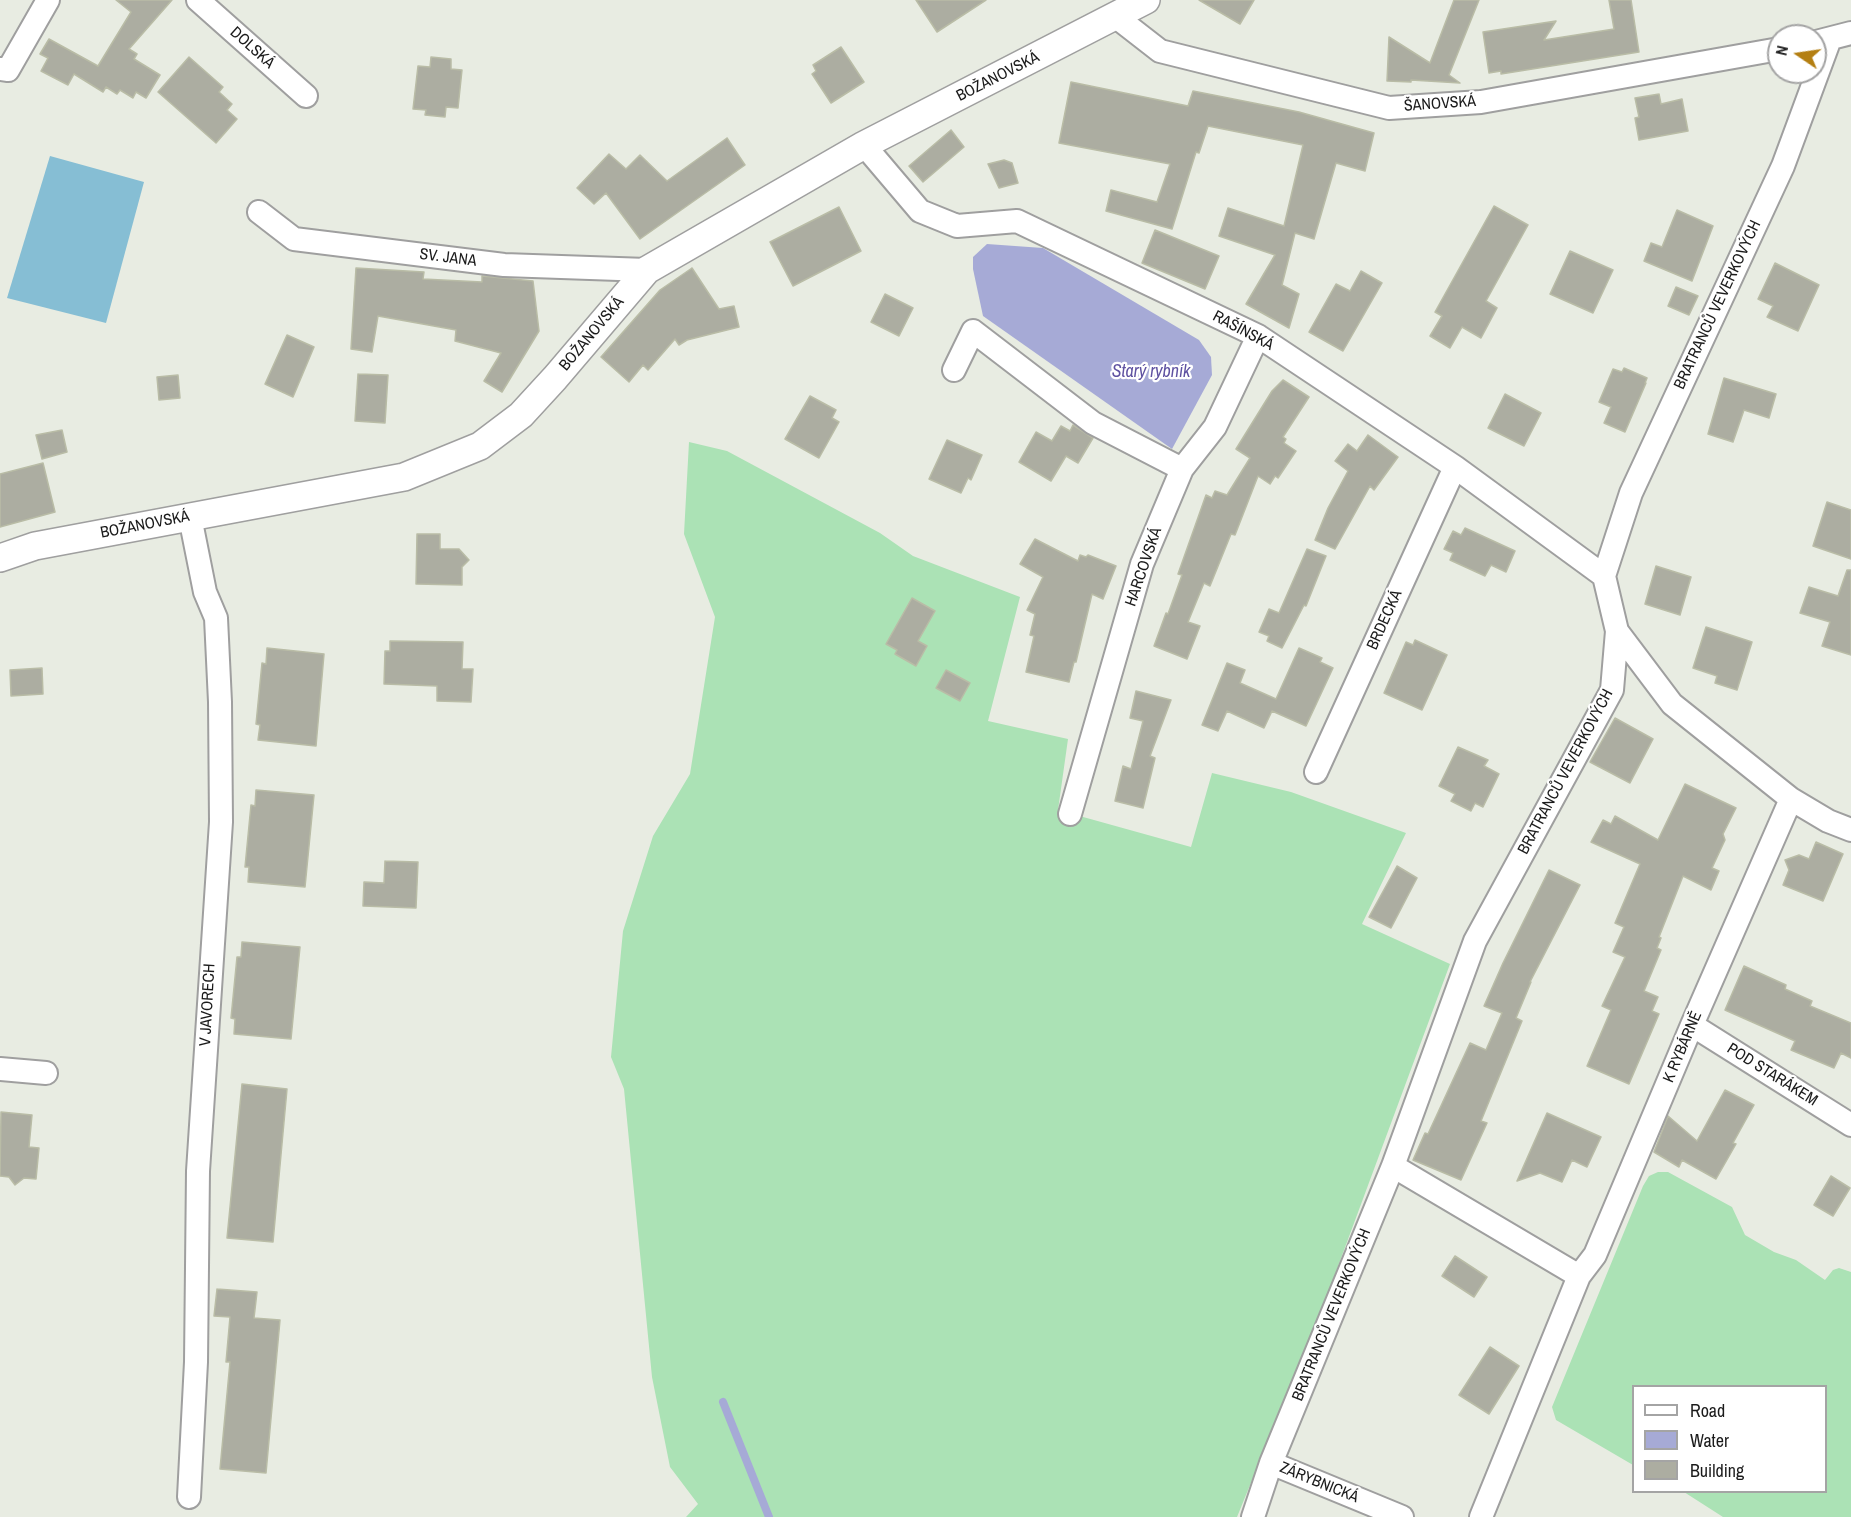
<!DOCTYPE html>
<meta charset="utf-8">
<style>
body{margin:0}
#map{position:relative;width:1851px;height:1517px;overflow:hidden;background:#e8ece2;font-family:"Archivo Narrow",sans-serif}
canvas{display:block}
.legend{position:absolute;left:1632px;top:1385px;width:195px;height:108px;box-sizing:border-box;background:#fff;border:2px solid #a4a4a4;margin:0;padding:8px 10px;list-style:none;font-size:18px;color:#1b1b1b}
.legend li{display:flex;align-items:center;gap:12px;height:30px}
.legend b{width:30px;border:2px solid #a4a4a4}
.north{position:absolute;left:1767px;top:24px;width:60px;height:60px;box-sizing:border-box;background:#fff;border:2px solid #a4a4a4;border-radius:50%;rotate:283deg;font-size:16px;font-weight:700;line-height:24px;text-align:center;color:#1b1b1b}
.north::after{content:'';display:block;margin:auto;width:21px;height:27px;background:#b47f12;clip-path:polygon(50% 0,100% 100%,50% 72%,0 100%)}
</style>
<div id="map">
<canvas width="1851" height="1517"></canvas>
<ul class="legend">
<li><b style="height:8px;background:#fff"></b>Road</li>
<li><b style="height:16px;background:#a6aad6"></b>Water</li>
<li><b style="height:16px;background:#acada1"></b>Building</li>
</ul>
<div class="north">N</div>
</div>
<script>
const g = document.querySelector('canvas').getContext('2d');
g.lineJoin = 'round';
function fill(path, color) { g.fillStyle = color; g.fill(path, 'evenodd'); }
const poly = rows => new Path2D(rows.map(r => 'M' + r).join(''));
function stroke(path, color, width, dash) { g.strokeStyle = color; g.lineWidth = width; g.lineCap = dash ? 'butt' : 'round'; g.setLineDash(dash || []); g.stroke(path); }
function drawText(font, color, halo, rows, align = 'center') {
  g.font = font + ' "Archivo Narrow",sans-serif'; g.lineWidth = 4.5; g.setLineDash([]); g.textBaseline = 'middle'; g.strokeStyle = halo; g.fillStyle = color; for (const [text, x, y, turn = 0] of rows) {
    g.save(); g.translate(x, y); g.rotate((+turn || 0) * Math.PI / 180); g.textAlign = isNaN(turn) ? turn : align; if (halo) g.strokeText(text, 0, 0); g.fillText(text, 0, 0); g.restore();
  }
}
const grass = poly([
 [689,442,727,451,880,533,913,556,1020,597,988,721,1068,739,1058,810,1191,847,1212,773,1291,792,1406,833,1362,924,1450,964,1327,1296,1237,1517,686,1517,698,1504,670,1467,652,1377,624,1089,611,1057,623,931,653,836,690,774,715,617,684,534],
 [1658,1172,1668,1172,1732,1207,1745,1235,1774,1252,1796,1260,1825,1280,1833,1270,1839,1268,1851,1272,1851,1517,1723,1517,1684,1492,1826,1492,1826,1386,1634,1386,1633,1465,1556,1420,1552,1407,1643,1186,1649,1176]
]);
const pitch = poly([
 [50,156,144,182,106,323,7,298]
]);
const water = poly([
 [987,244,1043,248,1199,340,1211,357,1212,375,1172,449,983,316,973,269,973,257]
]);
const stream = poly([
 [723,1402,769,1517]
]);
const building = poly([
 [116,0,172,0,129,49,137,54,134,59,160,75,146,98,136,92,133,98,120,90,117,94,106,87,103,92,74,74,68,85,41,71,48,58,40,54,49,39,98,66,131,12,116,0],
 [916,0,986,0,937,32,916,0],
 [1199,0,1254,0,1240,24,1199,0],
 [1454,0,1479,0,1449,75,1460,83,1411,80,1411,82,1387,81,1389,37,1430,63,1454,0],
 [1609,0,1631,0,1639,52,1501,74,1501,71,1489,73,1483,32,1556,21,1544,40,1614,29,1609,0],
 [841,47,864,82,831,103,812,74,816,71,813,65,841,47],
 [189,57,223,87,219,92,232,104,227,110,237,119,216,143,158,92,189,57],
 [431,57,451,59,451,69,462,70,458,108,446,107,445,117,425,115,426,110,413,109,418,66,430,67,431,57],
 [1071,82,1188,106,1193,91,1299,112,1374,133,1365,171,1336,163,1314,239,1295,233,1282,285,1299,294,1289,328,1246,304,1275,255,1219,236,1228,208,1284,226,1303,145,1208,126,1199,153,1196,152,1172,229,1106,211,1111,190,1157,202,1170,164,1059,143,1071,82],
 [1659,94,1661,104,1682,99,1688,131,1639,140,1635,118,1639,117,1635,98,1659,94],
 [951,130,964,147,923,182,909,166,951,130],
 [727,138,745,165,640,239,606,193,594,204,577,188,609,154,626,169,640,155,667,181,727,138],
 [1004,160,1012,163,1018,183,999,188,988,164,1004,160],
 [1494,206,1528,225,1486,301,1497,308,1481,338,1462,327,1450,348,1430,336,1442,316,1435,312,1494,206],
 [839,207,861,251,793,286,770,242,839,207],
 [1677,210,1713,226,1692,281,1644,261,1651,243,1662,247,1677,210],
 [1155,230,1219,256,1205,289,1142,263,1155,230],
 [1570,251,1613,270,1593,313,1550,294,1570,251],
 [1775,263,1819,285,1798,331,1767,317,1773,306,1758,299,1775,263],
 [356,268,424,272,423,279,482,282,482,276,533,281,539,331,502,392,484,381,501,353,455,341,456,330,378,316,372,352,351,349,356,268],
 [692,268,719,309,734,306,739,327,687,340,679,345,675,339,648,370,643,365,629,382,601,357,660,290,692,268],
 [1361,271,1382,283,1343,351,1309,332,1336,284,1350,291,1361,271],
 [1676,287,1698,296,1689,315,1668,306,1676,287],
 [885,294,913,308,899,336,871,322,885,294],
 [287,335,314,347,293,397,265,384,287,335],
 [1624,368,1647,378,1645,383,1646,383,1625,432,1604,423,1611,407,1599,402,1613,369,1622,372,1624,368],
 [358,374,388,375,385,423,355,421,358,374],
 [178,375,180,398,159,400,157,377,178,375],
 [1724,378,1776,394,1769,418,1744,410,1733,442,1708,434,1724,378],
 [1283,380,1309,397,1283,437,1286,439,1284,443,1296,451,1278,478,1275,476,1270,484,1258,476,1235,535,1231,534,1210,586,1204,583,1188,622,1200,626,1187,659,1154,646,1166,613,1168,614,1182,575,1178,574,1206,495,1212,498,1215,491,1227,495,1250,458,1236,449,1272,391,1283,380],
 [1505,394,1541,413,1524,446,1488,428,1505,394],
 [810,396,836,410,832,418,839,422,819,458,785,439,810,396],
 [1073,425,1093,438,1078,463,1066,456,1051,481,1019,462,1036,432,1052,441,1061,426,1070,431,1073,425],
 [62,430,67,452,42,459,36,435,62,430],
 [1368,435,1398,457,1374,490,1370,486,1335,549,1315,540,1328,508,1348,471,1335,461,1348,444,1357,451,1368,435],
 [947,440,982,455,971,480,968,478,961,493,929,479,947,440],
 [43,463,55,512,0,527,0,474,43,463],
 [1827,502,1851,510,1851,559,1813,546,1827,502],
 [1465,528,1515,551,1506,572,1491,565,1485,576,1450,560,1453,553,1444,549,1453,531,1461,535,1465,528],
 [417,534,440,534,440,549,459,549,469,560,462,567,462,585,416,584,417,534],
 [1035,539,1078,561,1080,555,1086,557,1088,555,1116,566,1103,599,1092,594,1076,662,1074,662,1069,682,1026,672,1034,636,1030,635,1035,614,1027,610,1043,577,1020,564,1035,539],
 [1307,549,1326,556,1306,606,1304,605,1282,648,1267,641,1269,636,1259,632,1269,609,1279,613,1307,549],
 [1656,566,1691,577,1680,615,1645,604,1656,566],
 [1847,570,1851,570,1851,655,1822,646,1830,622,1800,613,1809,587,1838,596,1847,570],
 [912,598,935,611,918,641,927,646,916,666,895,654,897,650,886,644,912,598],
 [1706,627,1752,642,1737,690,1715,683,1717,676,1693,668,1706,627],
 [1415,640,1447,655,1422,710,1384,693,1406,642,1413,645,1415,640],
 [390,641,463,642,462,669,473,669,471,702,437,701,437,686,384,684,385,651,390,651,390,641],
 [267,648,324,654,316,746,258,740,260,725,256,724,262,663,266,664,267,648],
 [1299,648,1322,658,1320,662,1333,668,1306,726,1272,711,1264,728,1227,711,1218,731,1202,725,1227,663,1245,670,1240,683,1276,699,1299,648],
 [42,668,43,694,11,696,10,670,42,668],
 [946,670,970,683,960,701,936,688,946,670],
 [1136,691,1171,700,1150,756,1155,758,1143,808,1115,801,1123,766,1131,769,1143,721,1130,718,1136,691],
 [1615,718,1653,739,1630,783,1590,762,1615,718],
 [1458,747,1488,760,1484,766,1499,774,1483,807,1475,803,1471,811,1451,801,1455,794,1439,786,1458,747],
 [1685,784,1736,808,1723,834,1725,840,1712,868,1719,871,1711,890,1683,876,1659,937,1661,938,1657,948,1661,950,1644,991,1658,997,1652,1011,1659,1014,1629,1084,1587,1066,1611,1010,1602,1006,1625,957,1613,952,1624,927,1615,923,1640,864,1591,842,1603,820,1611,824,1615,816,1658,840,1685,784],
 [256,790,314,795,305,887,248,882,249,867,245,867,251,805,255,806,256,790],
 [1816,842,1843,854,1823,901,1783,885,1789,870,1785,860,1799,855,1809,859,1816,842],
 [385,861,418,862,416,908,363,906,364,882,384,883,385,861],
 [1397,866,1417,878,1391,928,1369,917,1397,866],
 [1549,870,1580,885,1530,982,1531,982,1516,1018,1522,1021,1481,1121,1487,1123,1461,1180,1413,1160,1425,1133,1428,1134,1470,1043,1486,1050,1502,1013,1484,1006,1503,963,1549,870],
 [242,942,300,947,291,1039,234,1034,235,1019,231,1018,237,957,241,957,242,942],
 [1744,966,1786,985,1785,989,1812,1001,1810,1006,1851,1023,1851,1058,1841,1053,1834,1068,1791,1050,1795,1041,1725,1010,1744,966],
 [242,1084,287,1089,273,1242,227,1238,242,1084],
 [1725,1090,1754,1105,1733,1143,1736,1144,1716,1179,1682,1160,1679,1167,1654,1152,1668,1116,1697,1141,1725,1090],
 [1,1112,32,1115,29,1147,39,1148,36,1179,24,1178,15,1185,9,1177,0,1176,1,1112],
 [1547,1113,1601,1137,1587,1167,1572,1160,1562,1182,1540,1173,1517,1181,1547,1113],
 [1831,1176,1850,1188,1833,1216,1814,1205,1831,1176],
 [1455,1256,1487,1277,1474,1297,1442,1276,1455,1256],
 [217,1289,257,1292,254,1318,280,1320,266,1473,220,1469,230,1362,226,1362,230,1317,214,1316,217,1289],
 [1490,1347,1519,1366,1489,1414,1459,1395,1490,1347]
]);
const minor = poly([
 [198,0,306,96],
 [1115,16,1160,51,1389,108,1481,102,1779,49],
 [1816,42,1851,33],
 [0,69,8,70,48,0],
 [864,145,920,211,957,226,1017,221,1258,336,1455,467,1604,576],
 [259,212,294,239,504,265,647,270],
 [954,370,973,331,1093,423,1182,469],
 [1617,631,1672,704,1791,799,1828,821,1851,830],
 [1316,772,1455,467],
 [1070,814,1142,564,1182,469,1215,427,1258,336],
 [1692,1025,1851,1125],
 [0,1069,46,1073],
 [1393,1166,1579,1276],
 [1271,1463,1402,1517],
 [189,1497,196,1362,198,1171,221,822,220,702,216,618,205,592,190,517],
 [1253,1517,1271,1463,1393,1166,1475,941,1612,690,1617,631,1604,576,1631,493,1783,166,1830,39],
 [1481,1517,1579,1276,1595,1255,1692,1025,1791,799]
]);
const tertiary = poly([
 [0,558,35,546,404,477,480,446,521,415,555,378,647,270,864,145,1146,0]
]);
const streetNames = [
 ["DOLSKÁ",252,48,42],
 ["BOŽANOVSKÁ",998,77,-27],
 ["ŠANOVSKÁ",1440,104,-4],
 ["SV. JANA",448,258,7],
 ["BRATRANCŮ VEVERKOVÝCH",1718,305,-65],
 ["RAŠÍNSKÁ",1243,331,28],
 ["BOŽANOVSKÁ",592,334,-50],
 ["BOŽANOVSKÁ",145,525,-11],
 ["HARCOVSKÁ",1144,567,-71],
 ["BRDECKÁ",1385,620,-66],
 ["BRATRANCŮ VEVERKOVÝCH",1566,772,-62],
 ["V JAVORECH",208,1005,-87],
 ["K RYBÁRNĚ",1683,1047,-67],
 ["POD STARÁKEM",1772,1075,32],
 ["BRATRANCŮ VEVERKOVÝCH",1332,1315,-68],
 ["ZÁRYBNICKÁ",1319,1483,22]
];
const waterNames = [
 ["Starý rybník",1151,372]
];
fill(grass, '#abe2b5');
fill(pitch, '#86bed4');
fill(water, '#a6aad6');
stroke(stream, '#a6aad6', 8);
fill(building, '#acada1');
stroke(building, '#b9bca6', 1.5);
stroke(minor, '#9f9f9f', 26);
stroke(tertiary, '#9f9f9f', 30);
stroke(minor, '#fff', 22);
stroke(tertiary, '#fff', 27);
drawText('16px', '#1b1b1b', '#fff', streetNames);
drawText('italic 18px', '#5f52a1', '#fff', waterNames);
</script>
